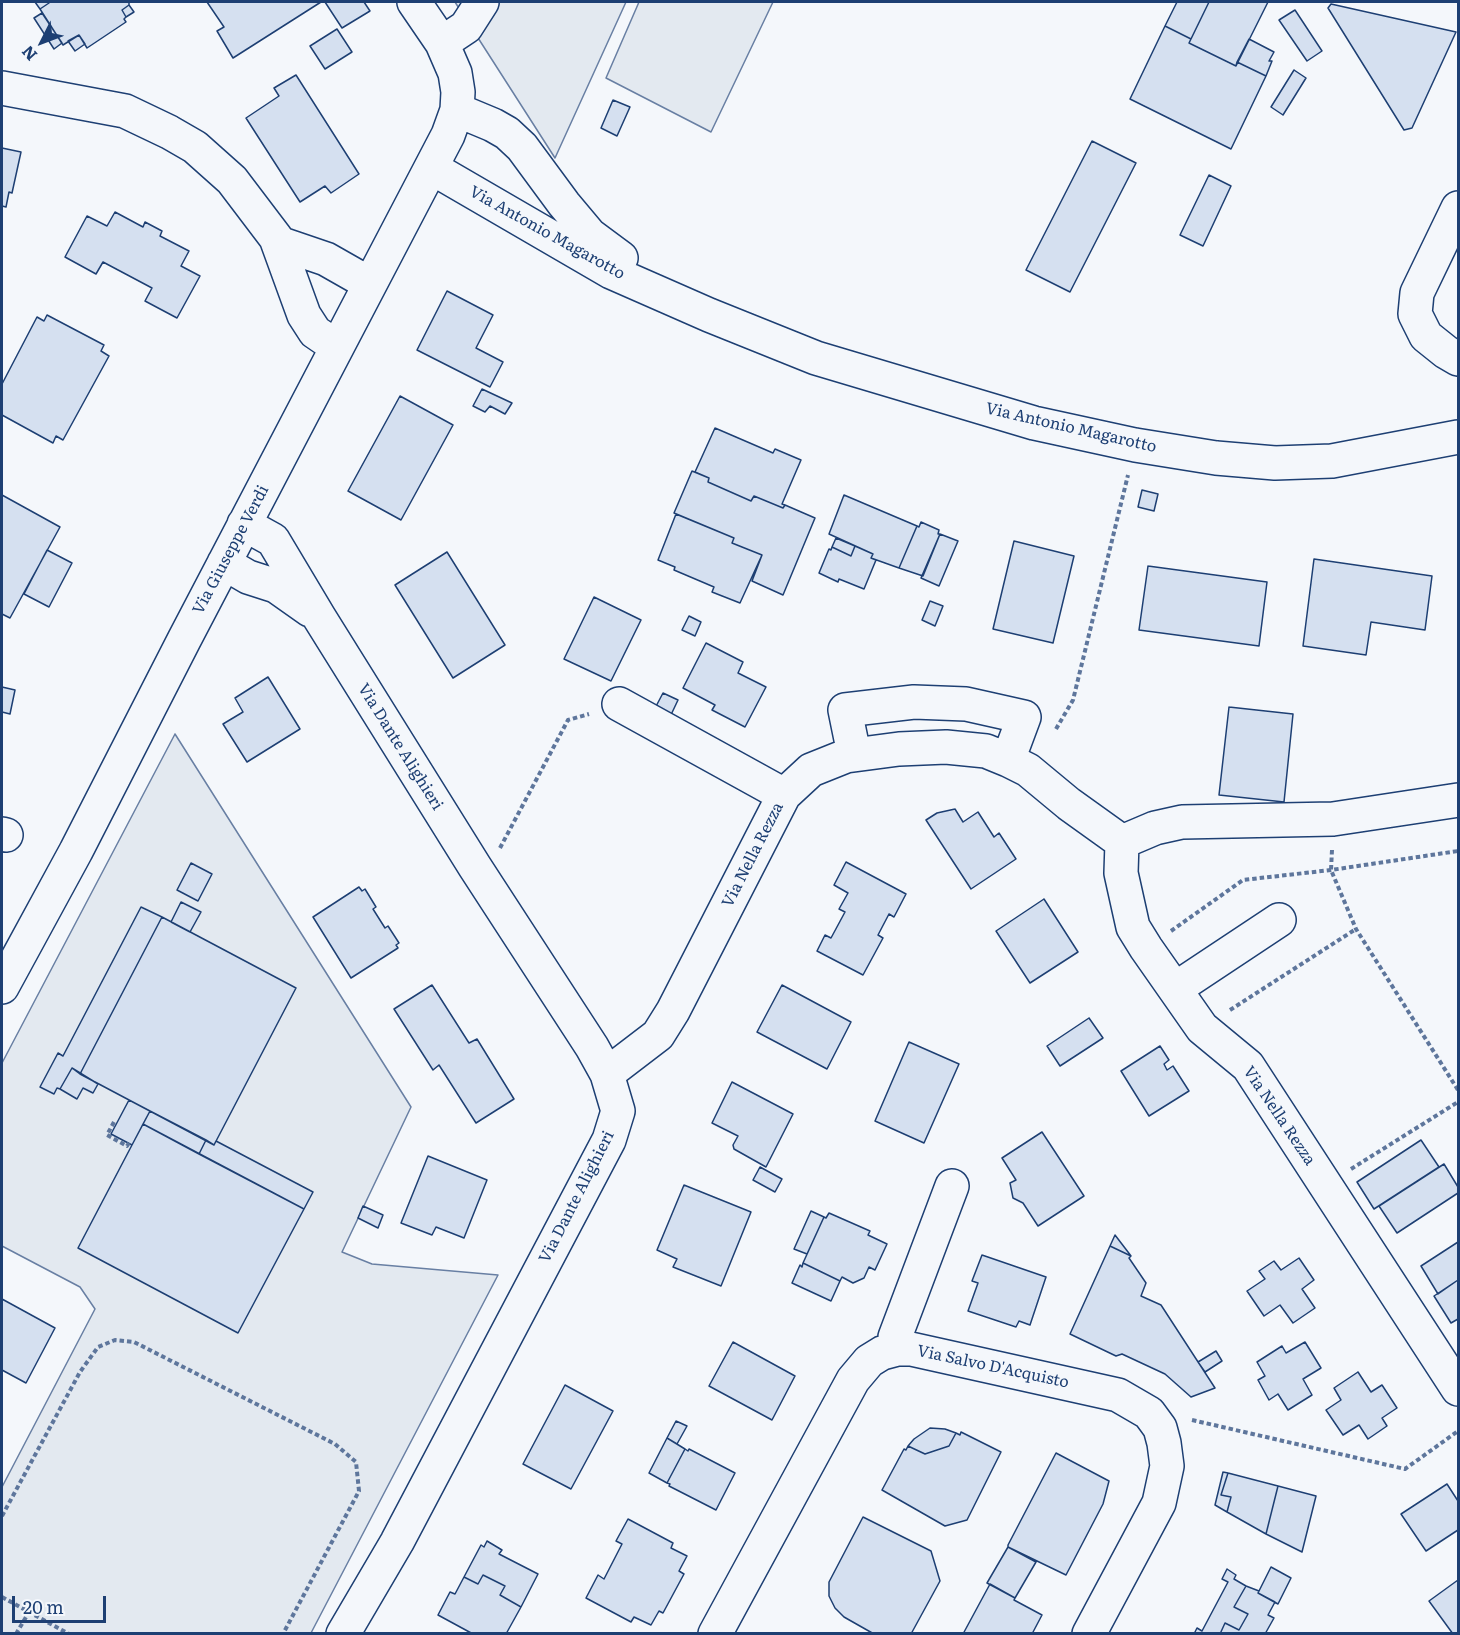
<!DOCTYPE html>
<style>
body{margin:0}
#map{position:relative;width:1460px;height:1635px;overflow:hidden;background:#f4f7fb;font-family:Literata,serif}
canvas{display:block}
.frame{position:absolute;inset:0;border:3px solid #1d3f73;pointer-events:none}
.north{position:absolute;left:12px;top:12px;width:60px;height:60px;-webkit-text-stroke:4px #f4f7fb;paint-order:stroke;rotate:228deg;font-size:16px;font-weight:700;line-height:24px;text-align:center;color:#1d3f73}
.north::after{content:'';display:block;margin:auto;width:21px;height:27px;background:#1d3f73;clip-path:polygon(50% 0,100% 100%,50% 72%,0 100%)}
.scale{position:absolute;left:12px;top:1596px;width:94px;height:27px;box-sizing:border-box;border:3px solid #1d3f73;border-top:0;padding-left:8px;font-size:18px;line-height:21px;white-space:nowrap;color:#1d3f73;-webkit-text-stroke:4px #f4f7fb;paint-order:stroke}
</style>
<div id="map">
<canvas width="1460" height="1635"></canvas>
<div class="frame"></div>
<div class="north">N</div>
<div class="scale">20 m</div>
</div>
<script>
const g = document.querySelector('canvas').getContext('2d');
g.lineJoin = 'round';
function fill(path, color) { g.fillStyle = color; g.fill(path, 'evenodd'); }
const poly = rows => new Path2D(rows.map(r => 'M' + r).join(''));
function stroke(path, color, width, dash) { g.strokeStyle = color; g.lineWidth = width; g.lineCap = dash ? 'butt' : 'round'; g.setLineDash(dash || []); g.stroke(path); }
function drawText(font, color, halo, rows, align = 'center') {
  g.font = font + ' Literata,serif'; g.lineWidth = 4.5; g.setLineDash([]); g.textBaseline = 'middle'; g.strokeStyle = halo; g.fillStyle = color; for (const [text, x, y, turn = 0] of rows) {
    g.save(); g.translate(x, y); g.rotate((+turn || 0) * Math.PI / 180); g.textAlign = isNaN(turn) ? turn : align; if (halo) g.strokeText(text, 0, 0); g.fillText(text, 0, 0); g.restore();
  }
}
const green = poly([
 [455,2,626,2,555,158,455,2],
 [639,2,773,2,711,132,606,78,639,2],
 [175,734,411,1107,342,1252,372,1264,498,1275,311,1633,2,1633,2,1487,95,1309,80,1287,2,1246,2,1063,175,734]
]);
const building = poly([
 [35,2,48,2,49,3,40,9,35,2],
 [48,2,129,2,129,5,122,10,126,17,124,19,126,22,87,48,79,35,63,45,40,9,49,3,48,2],
 [207,2,321,2,233,58,217,31,224,27,207,2],
 [325,2,364,2,370,11,342,28,325,2],
 [1177,2,1209,2,1191,39,1165,26,1177,2],
 [1209,2,1268,2,1236,66,1189,43,1209,2],
 [1331,4,1456,32,1412,128,1404,130,1328,8,1331,4],
 [129,5,134,12,126,17,122,10,129,5],
 [1295,10,1322,51,1307,61,1279,20,1295,10],
 [42,13,62,43,54,49,34,18,42,13],
 [1165,26,1191,39,1189,43,1236,66,1237,62,1266,76,1231,149,1130,99,1165,26],
 [337,29,352,52,325,69,310,46,337,29],
 [79,35,85,44,75,51,68,41,79,35],
 [1249,39,1274,52,1269,61,1272,61,1266,76,1237,62,1249,39],
 [1294,70,1306,78,1283,115,1271,107,1294,70],
 [296,75,359,174,331,193,325,186,300,202,246,118,279,96,274,88,296,75],
 [613,100,630,107,617,136,601,128,613,100],
 [1092,141,1136,163,1070,292,1026,270,1092,141],
 [2,148,21,152,12,193,9,192,6,207,2,206,2,148],
 [1209,175,1231,186,1203,246,1180,235,1209,175],
 [115,212,143,227,145,222,162,231,160,236,189,251,181,266,200,276,177,318,145,301,152,288,103,262,96,274,65,257,87,216,107,226,115,212],
 [447,291,493,315,476,348,503,362,490,387,417,350,447,291],
 [47,315,104,345,101,351,109,356,63,440,56,436,53,443,2,415,2,384,37,317,44,321,47,315],
 [482,389,512,403,505,414,490,406,485,412,473,406,482,389],
 [400,396,453,425,401,520,348,491,400,396],
 [715,428,773,453,775,449,801,460,782,504,785,505,783,508,754,496,751,501,708,482,709,478,695,472,715,428],
 [692,471,709,478,708,482,751,501,754,496,783,508,785,505,815,518,783,595,752,581,762,555,732,543,734,538,674,513,692,471],
 [1142,490,1158,494,1154,511,1138,507,1142,490],
 [2,495,60,527,10,618,2,614,2,495],
 [844,495,917,526,899,568,871,558,873,554,829,534,844,495],
 [676,514,734,538,732,543,762,555,740,603,712,592,714,587,674,570,675,567,658,560,676,514],
 [921,522,939,530,938,534,940,534,923,576,899,568,917,526,919,527,921,522],
 [940,534,958,541,939,586,921,578,940,534],
 [836,538,855,546,851,556,832,547,836,538],
 [1014,541,1074,556,1053,643,993,629,1014,541],
 [855,546,873,554,871,558,876,560,864,589,839,579,838,582,819,573,829,549,831,550,832,547,851,556,855,546],
 [47,550,72,563,49,607,24,594,47,550],
 [447,552,505,645,453,678,395,585,447,552],
 [1314,559,1432,576,1425,630,1371,622,1366,655,1303,646,1314,559],
 [1148,566,1267,582,1259,646,1139,630,1148,566],
 [594,597,641,620,611,681,564,659,594,597],
 [930,601,943,606,935,626,922,620,930,601],
 [689,616,701,622,695,636,682,630,689,616],
 [706,643,743,662,738,673,766,687,745,727,712,710,715,705,683,688,706,643],
 [268,677,300,729,247,762,223,724,243,712,235,698,268,677],
 [2,687,15,690,10,714,2,712,2,687],
 [663,693,678,700,669,719,653,712,663,693],
 [1229,707,1293,714,1284,802,1219,795,1229,707],
 [955,809,963,822,978,812,994,837,999,833,1016,859,971,889,926,820,937,813,955,809],
 [846,862,906,894,894,917,889,914,878,935,883,938,863,975,817,951,825,935,831,938,845,912,839,909,848,893,834,885,846,862],
 [191,863,212,874,198,901,177,890,191,863],
 [359,887,362,891,365,889,376,907,373,909,385,928,388,926,399,943,396,945,398,948,351,978,313,917,359,887],
 [1044,899,1078,952,1030,983,996,931,1044,899],
 [181,902,201,912,190,932,171,922,181,902],
 [141,907,162,917,80,1074,72,1068,60,1089,57,1088,54,1094,40,1087,58,1053,63,1056,141,907],
 [162,917,296,988,214,1145,80,1074,162,917],
 [432,985,469,1043,477,1039,514,1099,476,1123,439,1065,433,1070,394,1009,432,985],
 [782,985,851,1022,827,1069,757,1032,782,985],
 [1089,1018,1103,1038,1060,1066,1047,1046,1089,1018],
 [909,1042,959,1064,924,1143,875,1121,909,1042],
 [1160,1046,1169,1060,1164,1064,1167,1070,1173,1066,1189,1091,1149,1116,1121,1071,1160,1046],
 [72,1068,98,1084,93,1093,83,1088,77,1099,60,1089,72,1068],
 [732,1082,793,1114,766,1167,734,1149,733,1145,738,1136,712,1123,732,1082],
 [129,1100,150,1111,132,1145,111,1134,129,1100],
 [150,1111,206,1140,199,1154,143,1124,150,1111],
 [143,1124,304,1209,238,1333,78,1248,143,1124],
 [1042,1132,1084,1196,1038,1226,1023,1203,1013,1198,1010,1183,1016,1180,1002,1158,1042,1132],
 [206,1140,214,1145,216,1141,313,1192,304,1209,199,1154,206,1140],
 [1421,1140,1439,1167,1374,1209,1357,1182,1421,1140],
 [428,1156,487,1180,464,1238,436,1227,432,1235,401,1223,428,1156],
 [1444,1164,1458,1187,1458,1193,1397,1233,1379,1206,1444,1164],
 [760,1167,782,1179,775,1192,753,1180,760,1167],
 [684,1185,751,1212,721,1286,673,1267,677,1259,657,1250,684,1185],
 [363,1206,383,1215,378,1228,358,1218,363,1206],
 [811,1211,824,1217,807,1254,794,1249,811,1211],
 [829,1213,870,1231,868,1235,887,1244,875,1270,869,1267,864,1278,853,1283,842,1277,840,1281,803,1263,824,1217,826,1218,829,1213],
 [1115,1235,1128,1252,1131,1256,1110,1246,1115,1235],
 [1458,1242,1458,1280,1438,1294,1421,1266,1458,1242],
 [1110,1246,1131,1256,1129,1258,1146,1283,1141,1296,1161,1305,1215,1388,1191,1397,1165,1374,1122,1354,1116,1356,1070,1334,1110,1246],
 [982,1255,1046,1277,1030,1325,1019,1321,1016,1327,968,1311,978,1283,972,1281,982,1255],
 [1299,1258,1314,1280,1302,1289,1315,1308,1293,1323,1280,1305,1264,1316,1247,1291,1265,1279,1259,1271,1274,1261,1281,1270,1299,1258],
 [803,1263,840,1281,831,1301,792,1283,800,1265,802,1267,803,1263],
 [1458,1280,1458,1319,1451,1323,1434,1296,1458,1280],
 [2,1299,55,1328,26,1383,2,1370,2,1299],
 [733,1342,795,1376,772,1420,709,1386,733,1342],
 [1305,1342,1321,1368,1303,1379,1312,1395,1288,1410,1278,1394,1269,1400,1258,1380,1265,1376,1257,1362,1282,1346,1286,1353,1305,1342],
 [1216,1351,1222,1361,1205,1372,1198,1362,1216,1351],
 [1358,1372,1371,1392,1382,1385,1397,1408,1382,1418,1387,1426,1368,1439,1359,1425,1343,1435,1326,1410,1341,1400,1334,1388,1358,1372],
 [565,1385,613,1411,571,1489,523,1464,565,1385],
 [676,1421,687,1426,677,1444,667,1438,676,1421],
 [930,1428,945,1429,956,1433,949,1446,925,1454,908,1446,914,1439,930,1428],
 [961,1432,1001,1452,967,1520,945,1526,882,1490,904,1449,906,1450,908,1446,925,1454,949,1446,956,1433,960,1435,961,1432],
 [667,1438,685,1449,667,1483,649,1473,667,1438],
 [685,1449,688,1451,689,1449,735,1473,716,1510,669,1486,670,1484,667,1483,685,1449],
 [1056,1453,1109,1481,1103,1504,1066,1575,1008,1547,1008,1545,1056,1453],
 [1223,1472,1228,1473,1221,1495,1231,1497,1227,1512,1215,1505,1223,1472],
 [1228,1473,1278,1486,1266,1534,1227,1512,1231,1497,1221,1495,1228,1473],
 [1447,1484,1458,1501,1458,1530,1426,1551,1401,1514,1447,1484],
 [1278,1486,1316,1496,1302,1552,1266,1534,1278,1486],
 [863,1517,931,1551,940,1581,911,1634,874,1634,844,1617,835,1608,829,1596,829,1582,863,1517],
 [628,1519,673,1543,671,1548,687,1556,679,1571,684,1574,663,1613,659,1611,651,1625,634,1617,631,1622,586,1598,598,1575,604,1579,622,1544,616,1541,628,1519],
 [487,1541,502,1550,499,1554,538,1574,521,1607,500,1595,505,1586,483,1575,478,1584,464,1577,481,1545,484,1547,487,1541],
 [1008,1547,1036,1562,1015,1598,987,1583,1008,1547],
 [1271,1567,1291,1578,1278,1604,1258,1593,1271,1567],
 [1227,1569,1236,1575,1234,1579,1246,1586,1234,1607,1248,1614,1239,1630,1225,1623,1220,1634,1194,1634,1197,1628,1202,1631,1228,1582,1222,1579,1227,1569],
 [483,1575,505,1586,500,1595,521,1607,506,1634,473,1634,438,1615,450,1592,455,1594,464,1577,478,1584,483,1575],
 [1458,1580,1458,1634,1453,1634,1429,1601,1458,1580],
 [990,1584,1015,1598,1014,1600,1042,1615,1032,1634,963,1634,990,1584],
 [1246,1586,1259,1591,1258,1593,1275,1602,1268,1615,1274,1618,1265,1634,1220,1634,1225,1623,1239,1630,1248,1614,1234,1607,1246,1586]
]);
const path = poly([
 [1056,729,1073,700,1128,475],
 [500,848,568,720,589,714],
 [1332,850,1331,870,1356,929,1458,1090],
 [1171,931,1243,880,1331,870,1458,851],
 [1230,1010,1356,929],
 [114,1122,107,1135,127,1146,129,1143],
 [1351,1169,1458,1102],
 [1192,1420,1405,1469,1458,1431],
 [2,1516,80,1372,98,1347,115,1340,134,1342,335,1444,356,1462,359,1491,283,1634],
 [2,1597,69,1634],
 [16,1634,29,1612]
]);
const minor = poly([
 [442,43,466,27,482,2],
 [2,88,125,111,169,132,195,147,232,180,276,238,304,315,315,332,337,347],
 [457,110,493,125,507,133,522,147,564,204,590,235,621,258],
 [432,168,611,272,709,315,816,358,1034,423,1135,445,1216,458,1275,463,1332,461,1458,437],
 [1458,208,1417,293,1415,314,1426,336,1446,352,1458,359],
 [279,243,326,259,370,284],
 [244,524,273,540,319,617,475,867,592,1047,607,1074,618,1111,609,1140,397,1542,343,1634],
 [224,563,248,577,276,586,310,610],
 [619,704,784,795],
 [854,754,845,710,914,702,966,704,1024,717,1008,760],
 [2,834,6,835],
 [1122,842,1121,873,1133,927,1146,948,1202,1028,1248,1066,1458,1389],
 [1122,842,1155,828,1182,822,1333,819,1458,800],
 [2,987,76,851,184,640,448,135,457,110,458,92,455,73,442,43,414,2],
 [1175,989,1279,920],
 [607,1074,658,1035,673,1011,784,795,811,770,846,756,899,749,946,747,986,751,1008,760,1028,770,1069,804,1122,842],
 [897,1349,895,1337,952,1186],
 [715,1634,853,1380,869,1361,882,1353,897,1349,911,1349,1118,1395,1149,1413,1160,1428,1164,1443,1167,1466,1159,1503,1089,1634]
]);
const streetNames = [
 ["Via Antonio Magarotto",547,233,29],
 ["Via Antonio Magarotto",1071,428,13],
 ["Via Giuseppe Verdi",231,550,-62],
 ["Via Dante Alighieri",400,747,58],
 ["Via Nella Rezza",753,855,-63],
 ["Via Nella Rezza",1279,1116,56],
 ["Via Dante Alighieri",577,1197,-63],
 ["Via Salvo D'Acquisto",993,1367,12]
];
fill(green, '#e3e9f0');
stroke(green, '#687fa3', 1.5);
fill(building, '#d5e0f0');
stroke(building, '#1d3f73', 1.5);
stroke(minor, '#1d3f73', 36);
stroke(path, '#5e769c', 4, [4.5, 3]);
stroke(minor, '#f4f7fb', 33);
drawText('16px', '#1d3f73', '#f4f7fb', streetNames);
</script>
